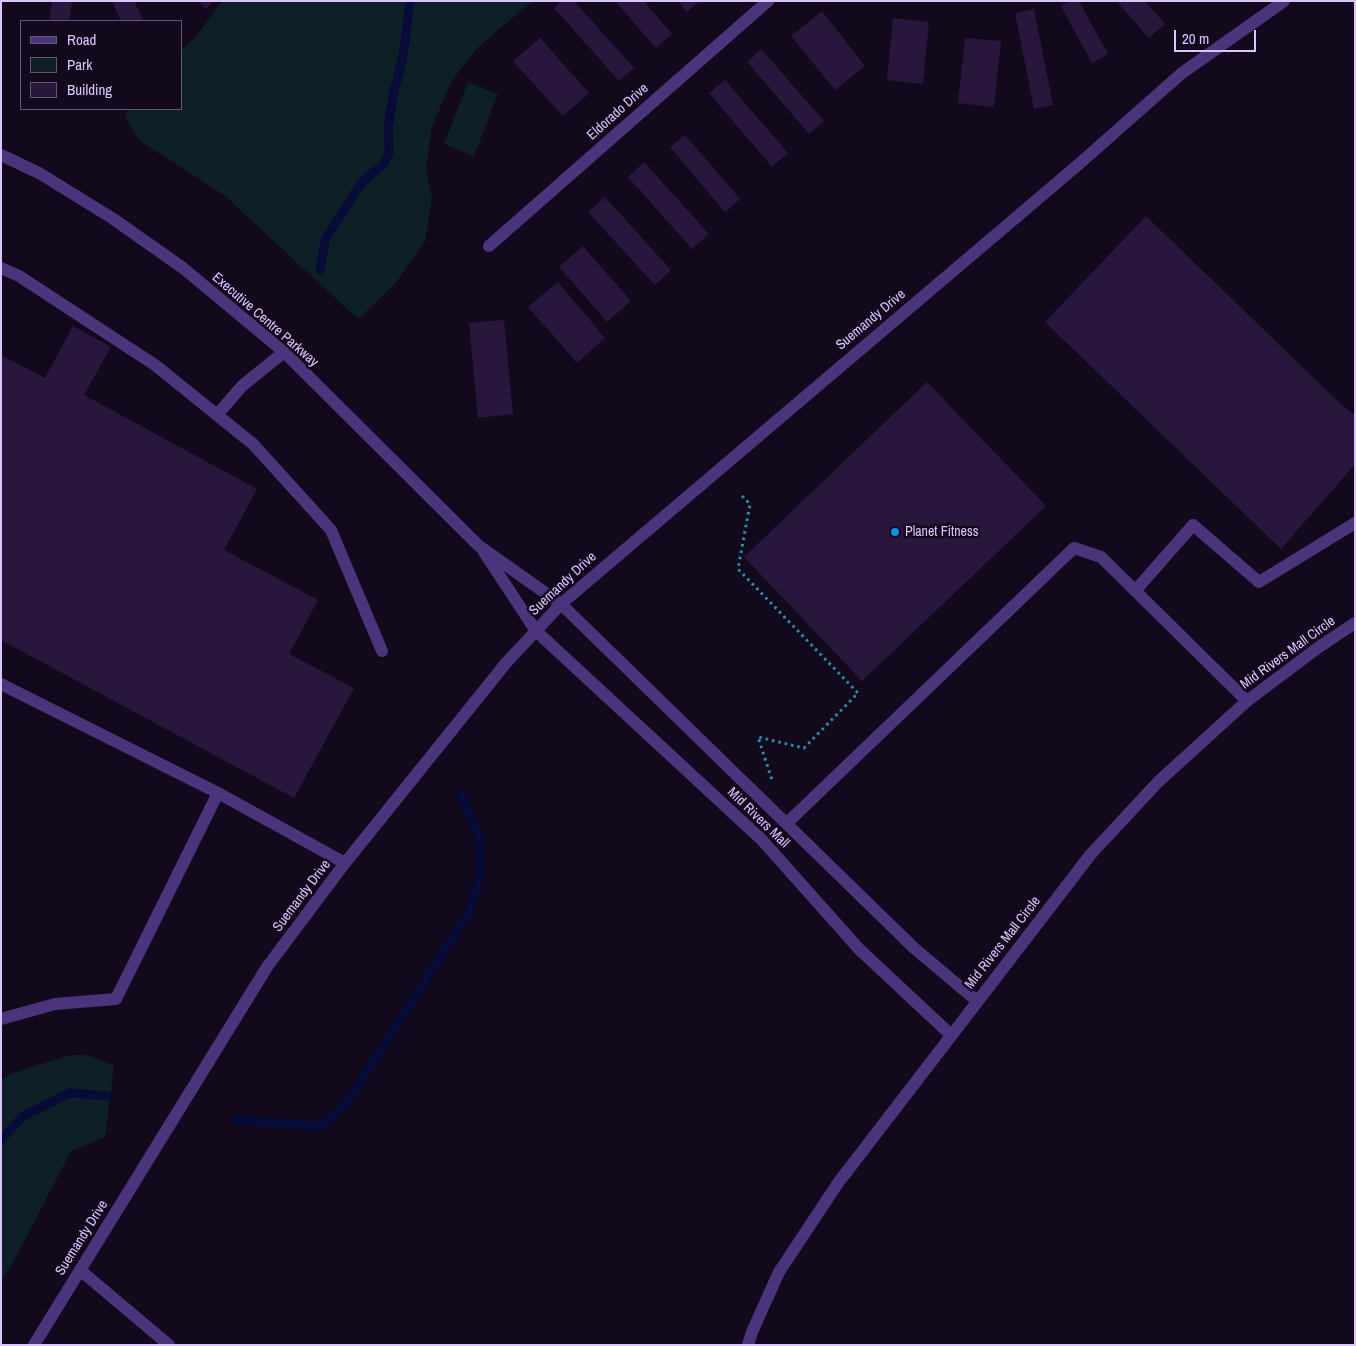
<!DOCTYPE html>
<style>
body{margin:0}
#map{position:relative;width:1356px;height:1346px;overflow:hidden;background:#120a1c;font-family:"Archivo Narrow",sans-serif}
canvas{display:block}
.frame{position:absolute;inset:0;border:2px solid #dcc5ff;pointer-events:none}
.legend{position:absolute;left:20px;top:20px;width:162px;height:90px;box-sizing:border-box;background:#120a1c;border:1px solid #635577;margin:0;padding:6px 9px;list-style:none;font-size:15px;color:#dcc5ff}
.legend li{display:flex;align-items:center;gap:10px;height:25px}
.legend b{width:25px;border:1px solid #635577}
.scale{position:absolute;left:1174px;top:30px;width:82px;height:22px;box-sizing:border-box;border:2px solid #dcc5ff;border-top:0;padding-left:6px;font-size:15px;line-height:18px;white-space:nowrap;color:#dcc5ff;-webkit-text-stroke:4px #120a1c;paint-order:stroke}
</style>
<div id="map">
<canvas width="1356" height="1346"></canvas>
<div class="frame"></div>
<ul class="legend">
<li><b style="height:6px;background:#4b347c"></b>Road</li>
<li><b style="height:14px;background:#0d2026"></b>Park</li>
<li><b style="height:14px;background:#29163d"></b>Building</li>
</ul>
<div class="scale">20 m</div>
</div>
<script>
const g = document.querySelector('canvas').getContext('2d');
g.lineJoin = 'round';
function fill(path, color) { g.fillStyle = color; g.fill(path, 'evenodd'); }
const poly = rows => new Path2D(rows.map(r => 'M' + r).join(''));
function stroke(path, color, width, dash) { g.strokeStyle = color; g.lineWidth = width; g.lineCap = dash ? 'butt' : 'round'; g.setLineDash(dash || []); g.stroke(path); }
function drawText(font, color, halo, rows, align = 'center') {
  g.font = font + ' "Archivo Narrow",sans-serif'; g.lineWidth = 5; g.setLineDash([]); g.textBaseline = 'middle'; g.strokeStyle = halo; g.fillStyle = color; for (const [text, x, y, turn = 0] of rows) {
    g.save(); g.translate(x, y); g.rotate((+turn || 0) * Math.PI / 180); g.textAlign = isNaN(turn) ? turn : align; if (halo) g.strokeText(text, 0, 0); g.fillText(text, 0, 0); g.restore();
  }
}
const green = poly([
 [222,1,533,1,478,47,451,82,432,127,426,167,432,199,425,241,394,285,358,319,224,195,139,140,125,115,129,109,181,109,181,51,194,39],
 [468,82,498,94,474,156,444,144],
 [70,1055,86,1055,114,1065,105,1137,71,1151,16,1257,1,1281,1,1080,11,1074]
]);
const stream = poly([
 [320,270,325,240,360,185,371,174,382,166,389,154,388,128,393,95,403,57,410,1],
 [235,1120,322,1126,347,1103,468,914,480,877,480,841,461,794],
 [1,1140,23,1116,70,1093,108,1096]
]);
const building = poly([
 [52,1,72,1,69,21,49,21],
 [112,1,134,1,144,21,121,21],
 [197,1,213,1,206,9],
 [562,1,574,1,634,68,619,81,554,8],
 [615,1,644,1,672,34,656,48],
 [678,1,700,1,687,12],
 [1071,1,1079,1,1108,54,1092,63,1061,6],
 [1116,1,1145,1,1165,24,1149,38],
 [1034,9,1053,105,1034,109,1015,13],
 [822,11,865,66,835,90,791,36],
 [893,18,929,22,923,84,887,80],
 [540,38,589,93,563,116,513,61],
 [965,38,1001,41,994,107,958,103],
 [761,49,824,121,809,134,747,62],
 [725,80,788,153,772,167,709,93],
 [685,135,740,199,725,212,670,147],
 [644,162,709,234,692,249,628,177],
 [605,197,671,270,655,285,588,212],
 [1146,216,1346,409,1355,415,1355,464,1281,549,1045,322],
 [583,246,631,301,607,322,559,267],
 [558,282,605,338,577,363,528,307],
 [504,320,513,414,478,418,469,323],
 [73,326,111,347,84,395,257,489,224,550,318,600,289,654,354,688,294,798,1,640,1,355,45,378],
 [927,382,1046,506,862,681,744,557]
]);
const path = poly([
 [742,496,750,504,738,569,858,693,804,748,758,737,772,780]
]);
const service = poly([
 [1,268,19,276,155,365,253,444,331,530,382,651],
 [217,415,242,386,284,352],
 [1135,591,1193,525,1259,582,1355,523],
 [1,684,218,793,345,863],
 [787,823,1074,548,1101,557,1247,701],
 [1,1019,55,1004,116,999,218,793],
 [80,1270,169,1345]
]);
const minor = poly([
 [489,246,768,1],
 [561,604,914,948,977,1001],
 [536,631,762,840,859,949,951,1035],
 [748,1345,752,1332,779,1272,838,1183,1091,854,1158,782,1247,701,1319,647,1355,623]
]);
const tertiary = poly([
 [1,155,39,173,112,218,183,268,284,352,479,546,561,604],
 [484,552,536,631],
 [34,1345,267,967,345,863,506,663,561,604,1079,164,1182,73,1284,1]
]);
const markers = [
 [895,532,5,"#0093f0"]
];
const streetNames = [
 ["Eldorado Drive",618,112,-42],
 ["Executive Centre Parkway",265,320,41],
 ["Suemandy Drive",871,320,-40],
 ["Suemandy Drive",563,584,-43],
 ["Mid Rivers Mall Circle",1288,653,-36],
 ["Mid Rivers Mall",758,818,44],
 ["Suemandy Drive",302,896,-53],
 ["Mid Rivers Mall Circle",1003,943,-52],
 ["Suemandy Drive",82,1238,-58]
];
const poiNames = [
 ["Planet Fitness",905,532]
];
fill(green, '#0d2026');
stroke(stream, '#070b38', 9);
fill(building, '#29163d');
stroke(path, '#2991af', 3, [2.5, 4]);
stroke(service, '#4b347c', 12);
stroke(minor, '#4b347c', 12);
stroke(tertiary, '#4b347c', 12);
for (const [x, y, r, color] of markers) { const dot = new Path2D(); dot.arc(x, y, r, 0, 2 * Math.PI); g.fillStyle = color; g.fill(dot); stroke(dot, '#120a1c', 2); }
drawText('14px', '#dcc5ff', '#120a1c', streetNames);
drawText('14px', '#dcc5ff', '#120a1c', poiNames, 'left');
</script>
